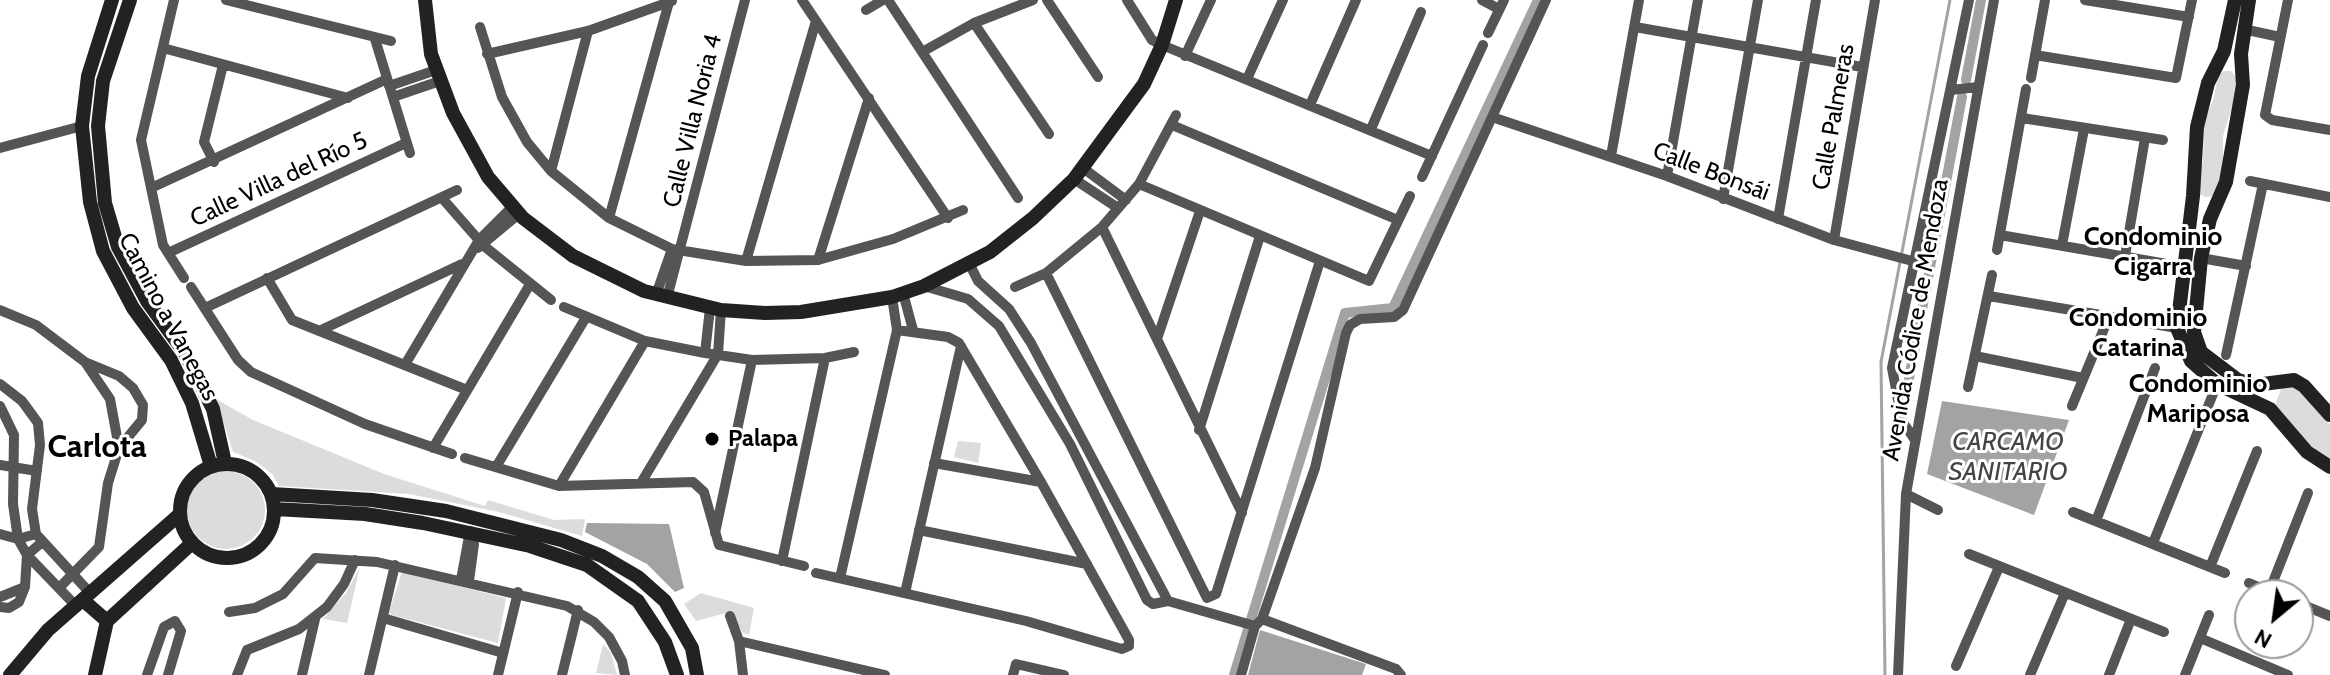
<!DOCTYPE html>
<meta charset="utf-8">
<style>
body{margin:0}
#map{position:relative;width:2330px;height:675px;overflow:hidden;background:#fff;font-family:Cabin,sans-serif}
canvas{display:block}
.north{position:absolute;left:2234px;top:579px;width:80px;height:80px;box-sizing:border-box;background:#fff;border:2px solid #999;border-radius:50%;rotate:209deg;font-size:22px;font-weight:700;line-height:32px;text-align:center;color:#000}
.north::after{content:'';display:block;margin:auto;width:28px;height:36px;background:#000;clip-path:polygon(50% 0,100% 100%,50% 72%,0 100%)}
</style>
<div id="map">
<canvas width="2330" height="675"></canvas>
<div class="north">N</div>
</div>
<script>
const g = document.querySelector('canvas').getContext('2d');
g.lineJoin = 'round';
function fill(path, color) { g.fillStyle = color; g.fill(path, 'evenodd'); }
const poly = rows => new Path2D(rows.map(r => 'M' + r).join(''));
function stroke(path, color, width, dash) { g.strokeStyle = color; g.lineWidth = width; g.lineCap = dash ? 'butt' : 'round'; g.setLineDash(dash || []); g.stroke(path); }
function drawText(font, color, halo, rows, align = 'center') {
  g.font = font + ' Cabin,sans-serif'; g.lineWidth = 6; g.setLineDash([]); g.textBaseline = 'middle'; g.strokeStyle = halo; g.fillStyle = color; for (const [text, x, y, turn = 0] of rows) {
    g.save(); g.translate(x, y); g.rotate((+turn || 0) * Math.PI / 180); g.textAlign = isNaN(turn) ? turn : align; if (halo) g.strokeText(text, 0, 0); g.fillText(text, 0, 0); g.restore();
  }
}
const green = poly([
 [2224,71,2231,71,2237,78,2236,95,2223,136,2223,175,2214,196,2206,197,2199,194,2198,175,2203,162,2204,119,2213,101,2218,76],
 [2288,385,2298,388,2330,425,2330,461,2306,445,2275,405,2281,389],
 [216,399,253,420,384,474,485,506,488,500,554,520,585,519,582,536,499,512,409,494,279,486,272,474,255,461,233,452],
 [958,441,981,443,978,463,954,457],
 '187 510a39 39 0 1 1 78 0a39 39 0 1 1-78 0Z',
 [360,567,347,623,323,619,346,593],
 [402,572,506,598,498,643,392,615,389,612],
 [701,593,754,608,749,635,743,633,730,612,696,621,684,604],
 [603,644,611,653,617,675,596,673]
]);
const water = poly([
 [1942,401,2069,420,2034,515,1927,474],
 [587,523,669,524,684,588,675,592,647,564,585,532],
 [1260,630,1366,664,1362,675,1248,675]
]);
const stream = poly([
 [1885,675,1881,362,1950,0]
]);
const canal = poly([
 [1966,80,1981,0],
 [1908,384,1962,97],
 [1234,675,1345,313,1393,308,1538,0]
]);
const street = poly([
 [174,0,141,140,163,245,184,278],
 [226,0,391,41],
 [802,0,948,218],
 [888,0,1018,198],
 [1047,0,1098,77],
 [1127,0,1152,40,1162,45,1432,156],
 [1482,0,1499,9],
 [2085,0,2189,17],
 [2288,0,2265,115,2272,120,2330,130],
 [866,10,883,0],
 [974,23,1049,134],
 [480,27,502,97,527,142,551,171,609,218,672,249,746,261,818,260,893,239,963,210],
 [1635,27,1862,67],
 [2243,29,2280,37],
 [1488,33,1504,0],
 [375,39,410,153],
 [163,48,348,98],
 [922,52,974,23,1033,0],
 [487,54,588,31,672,1],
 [2035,55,2176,78,2192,0],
 [1185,56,1211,0],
 [2031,78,2045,0],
 [1247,79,1283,0],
 [389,86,436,70],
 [1951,90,1978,87],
 [393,97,440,81],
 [1310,105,1356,0],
 [1492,117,1667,176,1834,240,1916,262],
 [2022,118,2163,140],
 [1172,125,1398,220],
 [1371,129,1421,12],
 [0,148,82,126],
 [1611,156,1639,0],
 [214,162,204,142,223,65],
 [1083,168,1126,200],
 [551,171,588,31],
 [1667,176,1698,0],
 [1422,177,1483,45],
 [1074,179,1118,208],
 [2250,181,2330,197],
 [1139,184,1369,281,1410,196],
 [151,188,387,79],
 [442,198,484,246,551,300],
 [1723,199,1758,0],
 [609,218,669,2],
 [1778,219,1816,0],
 [1102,227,1242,513],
 [2000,235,2184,267],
 [1834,240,1875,0],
 [2062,245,2084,129],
 [478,248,519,214],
 [1997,250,2026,89],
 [168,253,406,143],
 [2125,256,2145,138],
 [2201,258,2246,266],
 [818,260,869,98],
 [746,261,816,21],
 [969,263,978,281,1009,309,1031,343,1168,601],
 [1046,273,1207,598,1216,594,1320,261],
 [267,278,292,320,467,390],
 [924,286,968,299,999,326,1070,444,1147,600,1153,604,1168,601,1255,626],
 [191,287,238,360,251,372,365,424,452,454],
 [1015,287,1046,273,1102,227,1139,184,1176,115],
 [903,293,913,330],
 [656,295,672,249],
 [1989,296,2177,328],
 [667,298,745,0],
 [564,307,645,341,705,353,752,360,825,358,854,352],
 [205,308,457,190],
 [0,310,36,325,85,362,119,376,133,388,143,405,142,420,119,448,108,483,99,547,59,588],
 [319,331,462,264],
 [1157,339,1200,211],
 [705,353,710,308],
 [2226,355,2263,184],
 [1975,356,2083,378],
 [85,362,110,399,119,448],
 [406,363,479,240,512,207],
 [0,384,22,401,38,423,40,445,32,509,36,534,91,594],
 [1968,387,1992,275],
 [0,406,14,435,13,504,18,539,27,555,77,607],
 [2072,406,2108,319],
 [1199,430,1260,236],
 [1915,440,1902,421,1892,368,1969,0],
 [433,448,529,286],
 [465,458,559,486,693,482,704,492,719,545,804,566],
 [934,463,1041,482],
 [0,465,37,471],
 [496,467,585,319],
 [641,483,718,354,721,310],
 [559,486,645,341],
 [1906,494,1938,510],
 [2073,512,2225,573],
 [2096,521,2155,368],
 [919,530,1087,564],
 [715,533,752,360],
 [0,534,18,539,36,534],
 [2153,543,2217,384],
 [1969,554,2164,632],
 [782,561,825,358],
 [2210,567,2257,451],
 [816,573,1026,621,1122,649,1129,646,1129,640,1041,482,959,343,948,337,897,330],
 [840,578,897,330,892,297],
 [461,580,470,531],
 [469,581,474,544],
 [2249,583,2277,595],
 [2269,592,2308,493],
 [905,593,961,346],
 [0,597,25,587],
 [2298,603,2330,616],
 [0,607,9,608,19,602,25,587,27,555,41,543],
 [229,612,255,608,283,594,315,558,377,562,567,606,594,622,609,637,622,661,625,675],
 [730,616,739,641,743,675],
 [383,618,503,653],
 [1262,619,1396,669,1401,675],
 [2200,638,2288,675],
 [739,641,885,675],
 [1956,666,1999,567],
 [147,675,164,627,175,621,181,631,168,675],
 [237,675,247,650,299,629,327,607,344,584,355,560],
 [302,675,315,619],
 [369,675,395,565],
 [498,675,518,592],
 [562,675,578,610],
 [1013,675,1016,664,1064,675],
 [1241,675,1255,626,1262,619,1315,468,1346,333,1350,325,1360,319,1394,317,1403,310,1546,0],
 [1898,675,1906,494,1994,0],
 [2030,675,2065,593],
 [2109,675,2131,619],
 [2185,675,2209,615]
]);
const secondary = poly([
 [112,0,88,76,82,126,90,202,103,251,133,308,171,360,192,403,211,466],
 [130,0,103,81,98,126,105,203,118,247,147,301,185,353,213,409,225,463],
 [425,0,431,54,453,113,488,177,523,218,573,256,644,291,721,310,765,313,801,312,892,297,924,286,990,252,1033,218,1074,179,1144,84,1162,45,1176,0],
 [2235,0,2224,51,2208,83,2197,127,2193,196,2177,328,2191,361,2217,384,2270,409,2307,452,2330,467],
 [2249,0,2241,54,2243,85,2226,182,2210,219,2201,258,2194,332,2201,352,2238,380,2255,385,2294,380,2304,386,2330,415],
 '180 511a47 47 0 1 1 94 0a47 47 0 1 1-94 0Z',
 [272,494,372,500,446,511,561,540,602,556,638,577,665,601,692,648,697,675],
 [275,509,365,514,423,523,530,546,587,565,638,601,665,642,677,675],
 [84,601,107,621],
 [10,675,48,630,180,514],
 [95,675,107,621,192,543]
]);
const markers = [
 [712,439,8,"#000"]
];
const streetNames = [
 ["Calle Palmeras",1834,117,-80],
 ["Calle Villa Noria 4",693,121,-76],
 ["Calle Bonsái",1711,172,21],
 ["Calle Villa del Río 5",279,180,-25],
 ["Camino a Vanegas",168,317,62],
 ["Avenida Códice de Mendoza",1916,320,-80]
];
const poiNames = [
 ["Palapa",728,439]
];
const neighbourhoodNames = [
 ["Condominio",2153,237],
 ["Cigarra",2153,267],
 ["Condominio",2138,318],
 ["Catarina",2138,348],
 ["Condominio",2198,384],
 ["Mariposa",2198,414]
];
const waterNames = [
 ["CARCAMO",2008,442],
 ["SANITARIO",2008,472]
];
const districtNames = [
 ["Carlota",97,448]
];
fill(green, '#dcdcdc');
fill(water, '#a3a3a3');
stroke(stream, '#a3a3a3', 3);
stroke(canal, '#a3a3a3', 10);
stroke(street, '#555', 10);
stroke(secondary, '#222', 14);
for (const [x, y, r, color] of markers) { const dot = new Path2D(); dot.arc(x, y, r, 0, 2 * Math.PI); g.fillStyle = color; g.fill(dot); stroke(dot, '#fff', 3); }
drawText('24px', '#000', '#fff', streetNames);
drawText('bold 24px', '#000', '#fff', poiNames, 'left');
drawText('bold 26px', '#000', '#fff', neighbourhoodNames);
drawText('italic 26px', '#444', '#fff', waterNames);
drawText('bold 32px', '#000', '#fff', districtNames);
</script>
